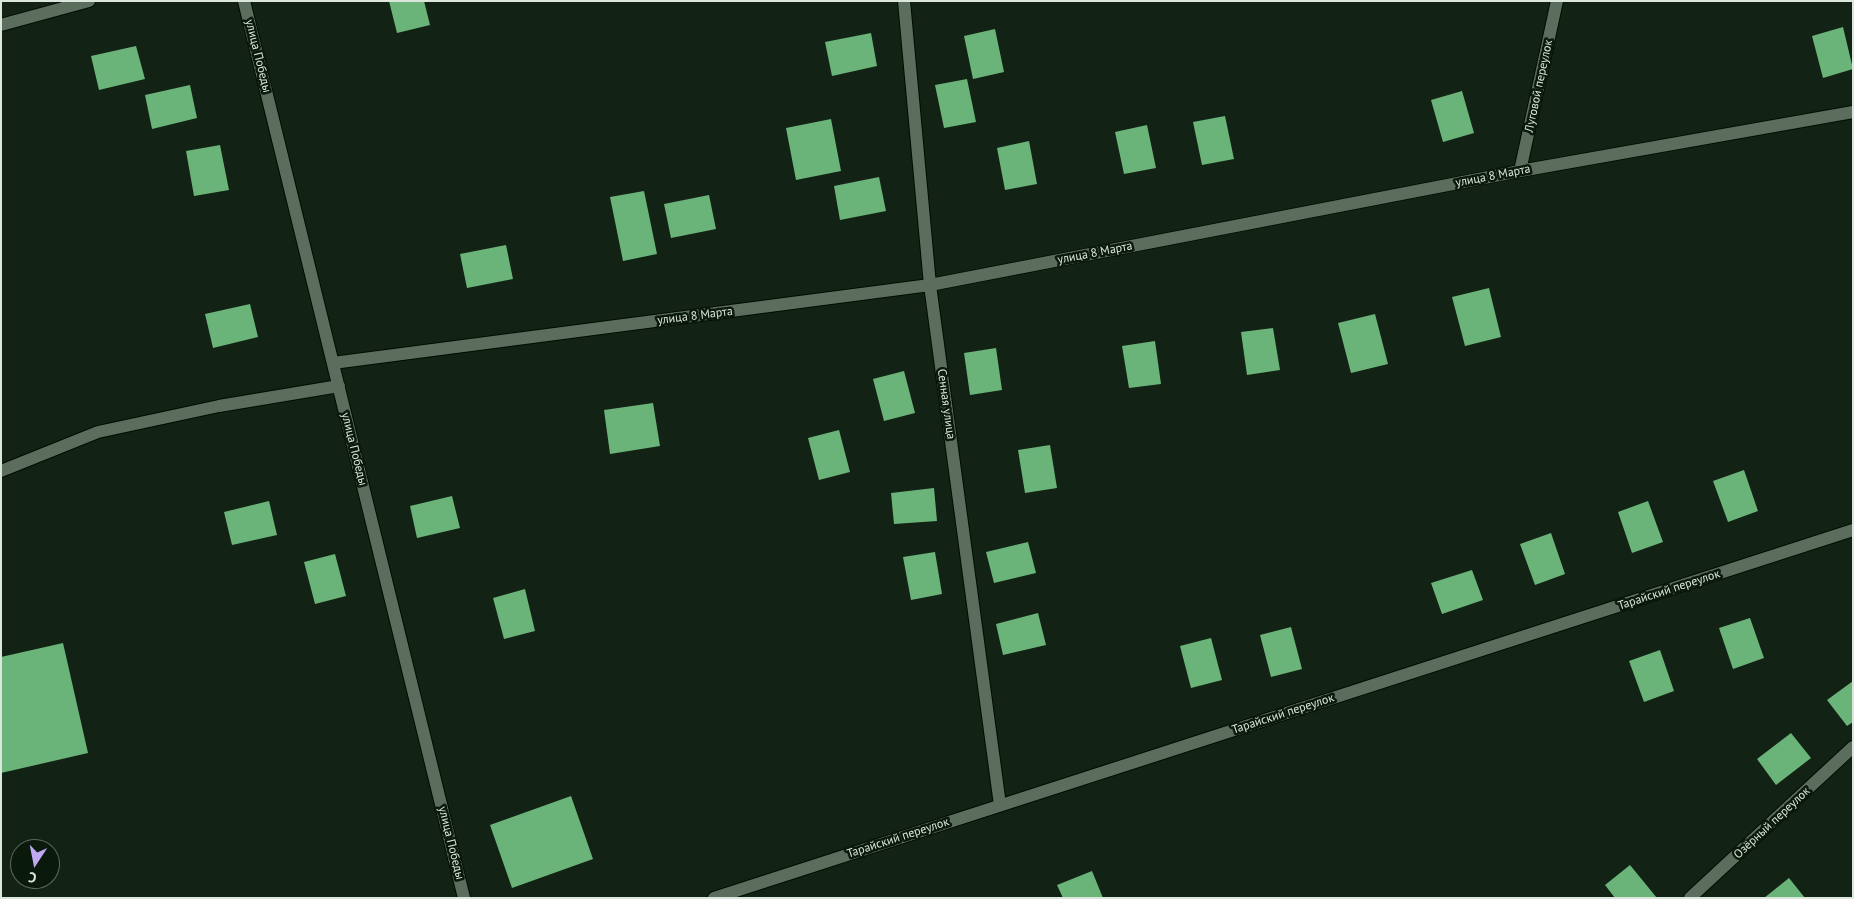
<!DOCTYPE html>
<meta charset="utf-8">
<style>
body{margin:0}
#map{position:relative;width:1854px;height:899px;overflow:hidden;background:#122315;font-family:"PT Sans",sans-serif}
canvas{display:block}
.frame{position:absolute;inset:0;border:2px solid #dbe6dc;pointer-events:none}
.north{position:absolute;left:10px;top:839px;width:50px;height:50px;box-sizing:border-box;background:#09190c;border:1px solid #5d6b5f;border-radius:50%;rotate:191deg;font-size:14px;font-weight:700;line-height:20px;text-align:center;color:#dbe6dc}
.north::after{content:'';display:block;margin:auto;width:18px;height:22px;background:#c1a8f3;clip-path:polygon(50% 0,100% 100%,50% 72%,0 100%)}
</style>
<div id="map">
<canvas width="1854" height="899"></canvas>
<div class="frame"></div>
<div class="north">С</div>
</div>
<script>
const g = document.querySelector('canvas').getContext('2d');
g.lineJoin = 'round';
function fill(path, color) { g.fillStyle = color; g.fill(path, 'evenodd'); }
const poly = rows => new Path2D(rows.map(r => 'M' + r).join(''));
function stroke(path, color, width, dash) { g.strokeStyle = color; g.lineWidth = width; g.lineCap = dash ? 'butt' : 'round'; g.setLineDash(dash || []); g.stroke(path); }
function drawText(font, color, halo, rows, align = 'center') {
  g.font = font + ' "PT Sans",sans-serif'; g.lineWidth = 5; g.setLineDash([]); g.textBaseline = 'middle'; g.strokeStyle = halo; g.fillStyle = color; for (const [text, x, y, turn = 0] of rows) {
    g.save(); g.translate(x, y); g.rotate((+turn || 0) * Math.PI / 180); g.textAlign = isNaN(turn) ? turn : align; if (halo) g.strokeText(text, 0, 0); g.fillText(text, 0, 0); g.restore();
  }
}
const building = poly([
 [389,1,424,1,430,25,397,33],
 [1843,27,1853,69,1823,78,1812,36],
 [995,29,1004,72,973,79,964,36],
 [871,33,877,66,832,76,825,42],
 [136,46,145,79,99,90,91,56],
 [967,79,976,122,944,128,935,85],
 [190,85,197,118,152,129,145,95],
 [1462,91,1474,133,1443,142,1431,100],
 [1225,116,1234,159,1202,165,1193,122],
 [831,119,841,171,796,180,786,128],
 [1147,125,1156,168,1124,174,1115,132],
 [1029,141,1037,184,1005,190,997,148],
 [220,145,229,190,194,196,186,151],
 [879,177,886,211,840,220,834,186],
 [644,191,657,254,623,261,610,197],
 [709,195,716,229,671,238,664,204],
 [506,245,513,279,467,288,460,254],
 [1489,288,1501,337,1465,346,1452,297],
 [250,304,258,337,213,348,205,314],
 [1375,314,1388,364,1351,373,1338,323],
 [1273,328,1280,370,1247,375,1241,332],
 [1155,341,1161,384,1129,388,1122,346],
 [996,348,1002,390,970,395,964,353],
 [904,371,915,413,884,421,873,379],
 [653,403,660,446,610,454,604,410],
 [839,430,850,472,819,480,808,438],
 [1050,445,1057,488,1025,493,1018,450],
 [1744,470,1758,511,1728,522,1713,481],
 [934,488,937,521,894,524,891,493],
 [452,496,460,528,417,538,410,506],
 [269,501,277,535,232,545,224,512],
 [1648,501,1663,542,1632,553,1618,512],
 [1551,533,1565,574,1535,585,1520,544],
 [1028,542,1036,573,994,583,986,552],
 [935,552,942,594,911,600,903,557],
 [335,554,346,596,315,604,304,562],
 [1472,570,1483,600,1442,614,1431,583],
 [525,589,535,631,504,639,493,598],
 [1038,613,1046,645,1003,655,996,624],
 [1750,618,1764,658,1733,669,1719,628],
 [1291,627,1302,669,1271,677,1260,635],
 [1211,638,1222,680,1191,688,1180,646],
 [63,643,88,753,1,773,1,657],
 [1660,650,1674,691,1644,702,1629,661],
 [1853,681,1853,722,1847,726,1827,700],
 [1791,733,1811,758,1776,785,1757,759],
 [571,796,593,859,512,888,490,825],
 [1630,865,1657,898,1615,898,1605,885],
 [1092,871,1103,898,1063,898,1057,885],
 [1789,878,1805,898,1764,898]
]);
const minor = poly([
 [244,1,464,898],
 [904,1,930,285,1000,805],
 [1,25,89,1],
 [1520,171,1557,1],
 [333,363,930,285,1520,171,1853,112],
 [1,471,98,432,219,406,339,386],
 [714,898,1853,530],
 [1690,898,1853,747]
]);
const streetNames = [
 ["улица Победы",258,56,76],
 ["Луговой переулок",1539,86,-78],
 ["улица 8 Марта",1493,176,-11],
 ["улица 8 Марта",1095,253,-11],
 ["улица 8 Марта",695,316,-7],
 ["Сенная улица",946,404,82],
 ["улица Победы",354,449,76],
 ["Тарайский переулок",1669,590,-18],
 ["Тарайский переулок",1283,714,-18],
 ["Озёрный переулок",1772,823,-43],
 ["Тарайский переулок",898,838,-18],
 ["улица Победы",451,843,76]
];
fill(building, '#6bb479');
stroke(minor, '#010c03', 14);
stroke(minor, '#5b6e5e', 12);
drawText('12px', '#dbe6dc', '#09190c', streetNames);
</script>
